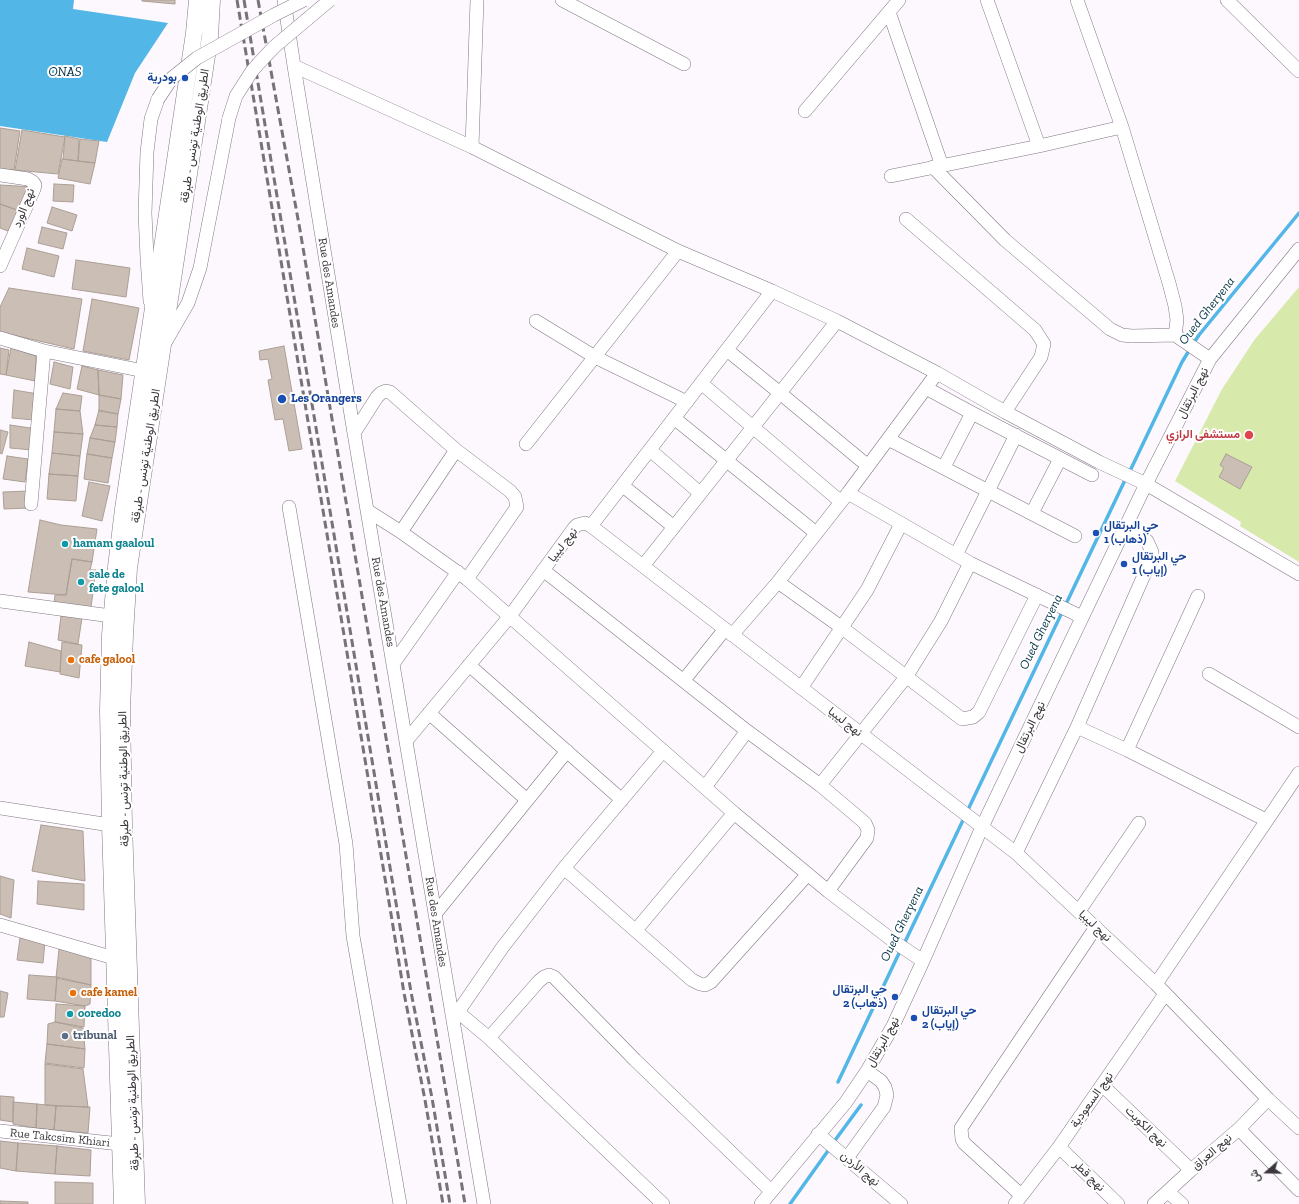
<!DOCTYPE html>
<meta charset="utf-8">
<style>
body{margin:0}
#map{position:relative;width:1299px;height:1204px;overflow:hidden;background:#fdf7fe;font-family:"Zilla Slab",Vazirmatn,serif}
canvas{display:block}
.north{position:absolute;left:1247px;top:1152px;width:40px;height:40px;-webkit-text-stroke:3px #fff;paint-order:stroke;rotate:250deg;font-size:11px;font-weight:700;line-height:16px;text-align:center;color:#3b373c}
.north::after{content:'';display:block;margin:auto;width:14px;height:18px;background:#3b373c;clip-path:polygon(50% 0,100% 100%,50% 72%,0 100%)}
</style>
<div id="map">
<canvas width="1299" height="1204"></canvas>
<div class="north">ش</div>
</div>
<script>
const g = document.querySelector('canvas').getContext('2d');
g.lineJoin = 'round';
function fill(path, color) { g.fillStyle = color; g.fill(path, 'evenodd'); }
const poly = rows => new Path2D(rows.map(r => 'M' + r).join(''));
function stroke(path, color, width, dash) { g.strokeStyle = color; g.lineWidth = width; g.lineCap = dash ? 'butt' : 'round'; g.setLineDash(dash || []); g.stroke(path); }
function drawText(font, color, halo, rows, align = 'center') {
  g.font = font + ' "Zilla Slab",Vazirmatn,serif'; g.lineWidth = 4; g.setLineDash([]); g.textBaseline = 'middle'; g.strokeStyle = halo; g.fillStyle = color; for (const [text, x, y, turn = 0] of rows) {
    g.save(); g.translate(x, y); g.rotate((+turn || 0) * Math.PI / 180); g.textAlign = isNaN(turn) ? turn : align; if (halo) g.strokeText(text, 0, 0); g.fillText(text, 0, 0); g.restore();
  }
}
const green = poly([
 [1299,287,1299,562,1240,526,1241,522,1175,481,1222,389,1255,339]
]);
const water = poly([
 [0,0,74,0,73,9,168,23,135,73,107,142,0,126]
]);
const stream = poly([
 [1193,344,1199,335,1299,213],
 [1129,473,1182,362,1190,349],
 [904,944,1126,478],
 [838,1082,901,949],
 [833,1143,861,1105],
 [790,1204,830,1148]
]);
const building = poly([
 [142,0,175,0,175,4,142,1,142,0],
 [0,128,20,131,14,170,0,169,0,128],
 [22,130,65,137,58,174,15,170,22,130],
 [65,136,79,139,78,161,63,159,65,136],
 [80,139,99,141,95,163,78,161,80,139],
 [62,159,95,163,90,184,58,178,62,159],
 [54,184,74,185,73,202,53,201,54,184],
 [0,185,34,187,20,211,0,204,0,185],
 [0,204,20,211,8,231,0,228,0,204],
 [52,207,77,215,72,231,47,223,52,207],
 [42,227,67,233,63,249,38,243,42,227],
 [27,248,59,256,54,277,22,269,27,248],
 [76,260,130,268,126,297,72,289,76,260],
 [9,288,82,299,74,349,0,332,0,307,9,288],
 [92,299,139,308,129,360,83,351,92,299],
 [284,346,302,449,289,451,283,419,275,420,268,380,272,379,268,359,260,360,259,351,284,346],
 [0,348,9,350,6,375,0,374,0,348],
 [11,348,36,356,35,381,6,375,11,348],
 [54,362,73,367,70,389,50,384,54,362],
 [82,366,98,370,99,395,77,389,82,366],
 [98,370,123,375,121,399,99,395,98,370],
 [14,390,38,394,34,420,12,418,14,390],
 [63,393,82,396,80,411,56,409,63,393],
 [99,395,121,399,118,414,99,411,99,395],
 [56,409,80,411,83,434,54,432,56,409],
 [99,410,118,414,117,427,95,425,99,410],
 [10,425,37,429,32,450,10,448,10,425],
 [95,425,117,427,115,442,90,438,95,425],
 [0,430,8,432,2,454,0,453,0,430],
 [54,432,83,434,80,456,52,453,54,432],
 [90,438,115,442,112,458,87,454,90,438],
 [52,453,80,456,78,476,49,474,52,453],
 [87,454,112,458,108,483,84,479,87,454],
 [1226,454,1252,467,1240,489,1219,477,1224,468,1220,465,1226,454],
 [7,456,28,459,25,482,3,479,7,456],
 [49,474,78,476,76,501,47,499,49,474],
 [89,482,110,486,102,521,82,516,89,482],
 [29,491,29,508,4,509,3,492,29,491],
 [40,520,61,525,97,529,92,562,72,559,66,595,28,592,40,520],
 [72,559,92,562,90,570,96,570,91,607,54,603,55,595,66,595,72,559],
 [61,616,82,618,78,644,58,640,61,616],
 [29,642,61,651,60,672,25,666,29,642],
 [62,642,82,645,79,678,60,674,62,642],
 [41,825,83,831,85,881,32,871,41,825],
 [0,876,14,880,11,918,0,914,0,876],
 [38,881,84,884,84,910,37,904,38,881],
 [20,938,45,941,43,963,17,960,20,938],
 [59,949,91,957,91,985,56,978,59,949],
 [29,975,57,977,55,1001,27,999,29,975],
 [57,977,91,985,90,1004,85,1006,55,1001,57,977],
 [0,991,8,993,4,1017,0,1017,0,991],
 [56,1004,85,1006,84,1027,55,1022,56,1004],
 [55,1022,83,1028,85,1049,47,1044,48,1024,55,1022],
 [47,1044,85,1049,84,1068,45,1063,47,1044],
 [45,1064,83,1069,88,1107,45,1105,45,1064],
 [0,1096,14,1097,13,1122,0,1120,0,1096],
 [13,1102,37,1104,36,1128,13,1124,13,1102],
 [37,1104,56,1106,54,1130,36,1128,37,1104],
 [56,1106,90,1107,88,1133,54,1130,56,1106],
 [0,1141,18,1143,16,1171,0,1168,0,1141],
 [18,1143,57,1146,55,1174,16,1171,18,1143],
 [57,1146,91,1150,90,1176,55,1174,57,1146],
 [55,1182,93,1183,93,1204,55,1204,55,1182],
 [0,1201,28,1202,28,1204,0,1204,0,1201]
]);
const minor = poly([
 [284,0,294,66,354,433,484,1204],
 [562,0,684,64],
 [987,0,1039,146],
 [1077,0,1122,127,1169,283,1175,306,1177,320,1175,335],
 [1227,0,1299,71],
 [889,12,942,166],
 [294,66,472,147,678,251,772,291,837,321,937,373,1005,412,1099,462,1146,484,1299,574],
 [805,111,899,0],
 [472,147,477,0],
 [933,167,1005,240,1110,329,1122,335,1132,336,1175,335,1210,359],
 [0,175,28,179,33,182,35,185,34,189,0,266],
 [891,176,1039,146,1122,127],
 [906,219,1035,330,1044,344,1041,357,1005,412],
 [150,301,147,258,145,213,147,152,151,119,158,99],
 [536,321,595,357,687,402],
 [0,338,44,351,144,371],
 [166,341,188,303,200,268,229,118],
 [727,350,780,393,868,466],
 [701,383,841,502],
 [926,388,972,413,1092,475],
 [674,418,816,533],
 [354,433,377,397,381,393,386,391,390,392,456,450,510,491,515,497,517,507,467,579],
 [888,439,1075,536],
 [526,444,678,251],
 [650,450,700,493],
 [944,467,972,413],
 [623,486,674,527],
 [848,493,970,563,1082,617],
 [31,504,44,351],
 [289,507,346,844,353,936,400,1204],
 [368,511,401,532,467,579,734,813,828,891,896,943,923,961],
 [1032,513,1060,459],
 [591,526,772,291],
 [401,532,456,450],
 [956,555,1016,435],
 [643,566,837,321],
 [543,570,747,731,820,785,865,823,868,830,867,838,828,891],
 [778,582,841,627,962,719,973,717,979,712,1037,595],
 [0,601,111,616],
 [732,635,778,582,848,493,937,373],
 [393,664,458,572],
 [469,665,622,800],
 [1209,674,1299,727],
 [684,680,725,629],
 [801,688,867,590,901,524],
 [429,713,527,800],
 [1077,727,1127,750,1266,820],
 [406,741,510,616,574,528,577,525,585,523,591,526,1016,853,1156,984,1268,1099,1299,1128],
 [1127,750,1198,596],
 [820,785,906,677,941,621,970,563],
 [705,787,747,731],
 [0,808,110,825],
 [1016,853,1077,727,1152,557,1152,552,1147,541,1126,526],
 [564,868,692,980,700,984,705,985,711,982,808,874],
 [1079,911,1139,823],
 [435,914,567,751],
 [0,925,114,958],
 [636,930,734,813],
 [1156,984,1299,773],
 [452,1007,489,1038,663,1204],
 [458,1012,502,948,564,868,663,751],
 [489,1038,539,981,544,977,549,975,554,977,635,1060,771,1191],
 [1102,1085,1191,1170],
 [1239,1129,1299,1190],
 [0,1131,120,1144],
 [818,1134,901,1204],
 [1059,1147,1118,1204],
 [847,1158,884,1107,887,1095,885,1087,881,1081,867,1071],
 [1168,1192,1182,1204],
 [1021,1195,964,1143,962,1139,961,1128,1096,927],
 [761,1204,846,1102,867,1071,893,1026,923,961,982,827,1146,484,1210,359,1299,249],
 [1015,1204,1059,1147,1165,994],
 [1154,1204,1191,1170,1239,1129,1268,1099]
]);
const major = poly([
 [122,1204,110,825,108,710,110,635,116,567,123,509,194,33,197,0],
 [137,1204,124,825,122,710,125,635,129,568,210,36,212,0]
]);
const rail = poly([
 [237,0,390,908,404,993,425,1100,443,1204],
 [244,0,411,992,432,1098,450,1204],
 [258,0,300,230,465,1204]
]);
const minorBridge = poly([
 [158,99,172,78,197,58,274,15,304,0],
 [229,118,236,96,252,71,259,63,274,47,330,0]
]);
const markers = [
 [185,78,4,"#1a4fb4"],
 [282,399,5,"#1a4fb4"],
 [1249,435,5,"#e0444e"],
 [1096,533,4,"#1a4fb4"],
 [65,544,4,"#0f9aa8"],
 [1124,564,4,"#1a4fb4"],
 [81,582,4,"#0f9aa8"],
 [71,660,4,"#e8710a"],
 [73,993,4,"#e8710a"],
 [895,997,4,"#1a4fb4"],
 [70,1014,4,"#0f9aa8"],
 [914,1018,4,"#1a4fb4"],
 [65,1036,4,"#5c6f8a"]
];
const transitNames = [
 ["بودرية",177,78,"right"],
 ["Les Orangers",291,399],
 ["حي البرتقال",1104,526],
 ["1 (ذهاب)",1104,540],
 ["حي البرتقال",1132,557],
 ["1 (إياب)",1132,571],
 ["حي البرتقال",887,990,"right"],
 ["2 (ذهاب)",887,1004,"right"],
 ["حي البرتقال",922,1011],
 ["2 (إياب)",922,1025]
];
const streetNames = [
 ["الطريق الوطنية تونس - طبرقة",195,136,-81],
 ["نهج الورد",24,208,-69],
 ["Rue des Amandes",329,283,81],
 ["نهج البرتقال",1193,393,-63],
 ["الطريق الوطنية تونس - طبرقة",146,456,-81],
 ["نهج ليبيا",563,545,-52],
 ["Rue des Amandes",383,602,80],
 ["نهج ليبيا",845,722,38],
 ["نهج البرتقال",1030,727,-64],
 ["الطريق الوطنية تونس - طبرقة",124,779,-91],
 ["Rue des Amandes",436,922,81],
 ["نهج ليبيا",1095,926,43],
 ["نهج البرتقال",883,1042,-61],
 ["نهج السعودية",1092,1100,-55],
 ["الطريق الوطنية تونس - طبرقة",133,1103,-92],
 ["نهج الكويت",1146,1127,44],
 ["Rue Takcsim Khiari",60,1138,6],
 ["نهج العراق",1212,1152,-41],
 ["نهج الأردن",860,1169,40],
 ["نهج قطر",1089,1176,44]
];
const healthNames = [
 ["مستشفى الرازي",1240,435]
];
const cultureNames = [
 ["hamam gaaloul",73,544],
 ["sale de",89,575],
 ["fete galool",89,589],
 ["ooredoo",78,1014]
];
const foodNames = [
 ["cafe galool",79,660],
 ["cafe kamel",81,993]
];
const serviceNames = [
 ["tribunal",73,1036]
];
const waterNames = [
 ["ONAS",65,72],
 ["Oued Gheryena",1207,311,-52],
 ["Oued Gheryena",1041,632,-64],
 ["Oued Gheryena",902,924,-64]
];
fill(green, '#d8eaab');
fill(water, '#52b7e6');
stroke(stream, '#52b7e6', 3.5);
fill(building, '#cbbeb4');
stroke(building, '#ab9f95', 1);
stroke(minor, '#817783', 14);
stroke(major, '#817783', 17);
stroke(minor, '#fff', 13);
stroke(major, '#fff', 16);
stroke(rail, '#767277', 3, [8, 4]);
stroke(minorBridge, '#817783', 14, []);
stroke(minorBridge, '#fff', 13);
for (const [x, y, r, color] of markers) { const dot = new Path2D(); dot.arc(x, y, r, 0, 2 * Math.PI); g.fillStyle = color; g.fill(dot); stroke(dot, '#fff', 1.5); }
drawText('bold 12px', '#164399', '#fff', transitNames, 'left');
drawText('12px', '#3b373c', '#fff', streetNames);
drawText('bold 12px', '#be3a42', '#fff', healthNames, 'right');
drawText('bold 12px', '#0d838f', '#fff', cultureNames, 'left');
drawText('bold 12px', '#c56008', '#fff', foodNames, 'left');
drawText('bold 12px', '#4e5e75', '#fff', serviceNames, 'left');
drawText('italic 13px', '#023144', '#fff', waterNames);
</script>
